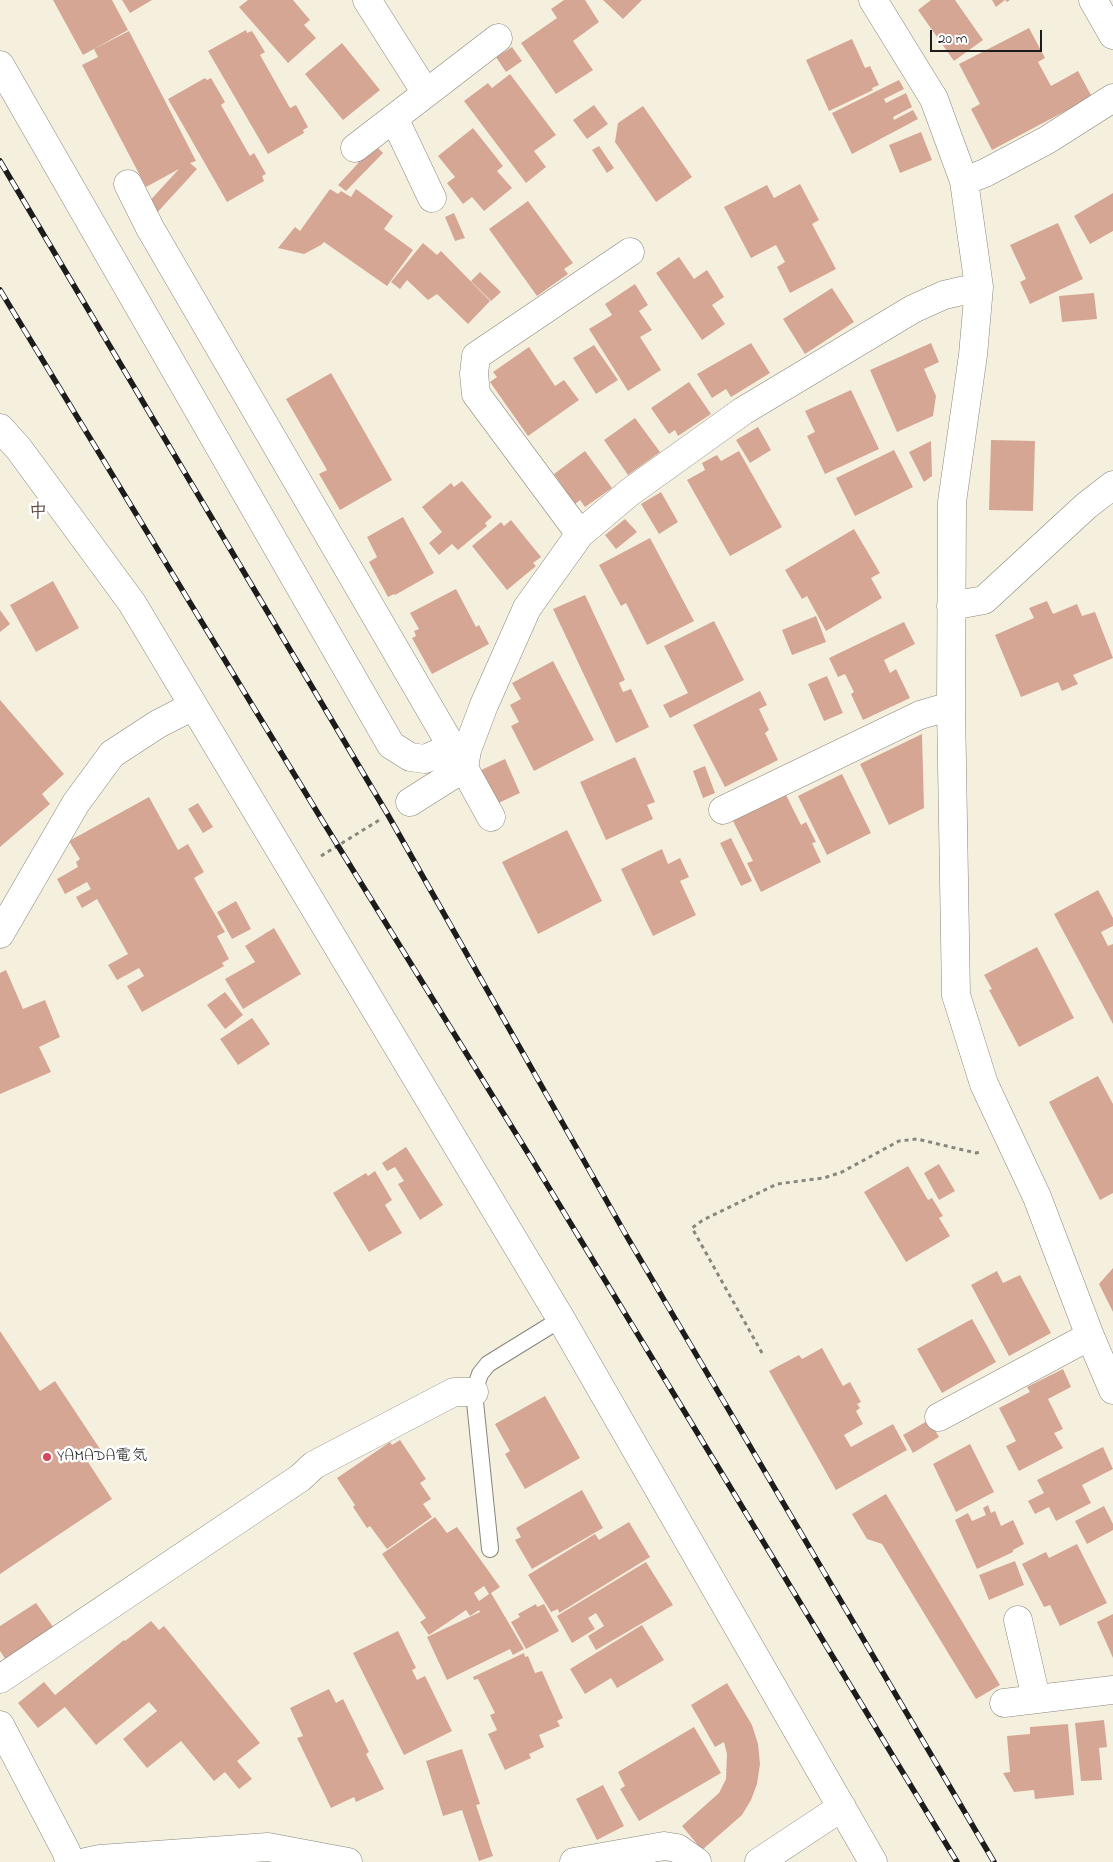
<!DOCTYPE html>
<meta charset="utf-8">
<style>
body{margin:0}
#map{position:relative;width:1113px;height:1862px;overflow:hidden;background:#f5f0de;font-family:"Indie Flower",sans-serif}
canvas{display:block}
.scale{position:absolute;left:930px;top:30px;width:112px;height:22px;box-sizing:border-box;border:2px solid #1c1c1c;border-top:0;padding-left:6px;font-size:15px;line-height:18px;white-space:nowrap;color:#1c1c1c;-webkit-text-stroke:4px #fff;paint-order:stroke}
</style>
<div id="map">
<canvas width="1113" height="1862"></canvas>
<div class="scale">20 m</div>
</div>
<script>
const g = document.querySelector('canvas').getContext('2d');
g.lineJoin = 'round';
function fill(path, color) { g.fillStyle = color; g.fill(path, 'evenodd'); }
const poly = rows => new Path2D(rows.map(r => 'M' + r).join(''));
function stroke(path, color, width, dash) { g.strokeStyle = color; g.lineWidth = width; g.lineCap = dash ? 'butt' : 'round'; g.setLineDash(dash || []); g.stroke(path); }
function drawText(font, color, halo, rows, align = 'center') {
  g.font = font + ' "Indie Flower","Klee One",sans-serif'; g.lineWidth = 5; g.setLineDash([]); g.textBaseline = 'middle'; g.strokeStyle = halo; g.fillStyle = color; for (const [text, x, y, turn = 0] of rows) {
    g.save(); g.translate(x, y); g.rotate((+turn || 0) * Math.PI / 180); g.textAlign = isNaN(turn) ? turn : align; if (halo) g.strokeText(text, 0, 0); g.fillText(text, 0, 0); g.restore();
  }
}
const building = poly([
 [53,0,112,0,128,30,83,55],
 [122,0,152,0,130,13],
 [248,0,293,0,310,20,304,25,316,38,288,63,239,7],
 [564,0,585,0,599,22,573,41,593,70,556,94,521,43,557,18,551,9],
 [603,0,642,0,623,19],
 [931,0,955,0,983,40,954,61,918,10],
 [992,0,1010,0,1007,2,1005,0,996,7],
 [1029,28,1045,58,1038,62,1051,86,1078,71,1092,97,992,150,971,109,980,104,959,64],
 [246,30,247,33,252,31,265,52,260,55,290,108,296,105,308,127,303,130,304,133,268,154,208,51],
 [129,31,196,161,190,163,197,169,155,215,145,206,179,169,146,187,82,65,98,57,94,49],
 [852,39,865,68,870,66,879,85,872,88,873,90,829,111,806,60],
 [342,43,380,90,343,120,305,74],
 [512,47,522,61,506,72,496,57],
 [510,74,556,135,534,151,546,167,526,183,464,101,488,83,492,88],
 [205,78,207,80,211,78,225,102,221,105,250,156,254,153,266,174,262,176,264,181,227,202,168,99],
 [899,80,904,89,884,99,886,103,906,93,912,107,893,117,894,120,913,110,918,119,852,154,832,113],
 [594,105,608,124,587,139,573,120],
 [643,106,692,177,656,202,615,142,618,123],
 [473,128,503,166,497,171,512,188,484,211,472,197,463,204,447,183,455,177,438,156],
 [921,132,932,160,900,173,889,145],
 [375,145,383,153,346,191,338,185],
 [599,146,614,168,607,173,592,150],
 [800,184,819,220,812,224,836,269,790,293,777,267,785,262,776,245,751,258,724,207,767,185,774,198],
 [330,189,338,194,341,191,351,197,356,189,393,216,384,229,413,250,387,286,324,242,321,245,304,254,278,248,295,227,300,231],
 [1113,193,1113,231,1090,244,1074,216],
 [528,201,573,263,564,269,568,274,537,296,489,229],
 [454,213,465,238,455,241,445,217],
 [1058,223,1083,279,1030,304,1020,282,1026,279,1010,245],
 [423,243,437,255,441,251,490,301,468,324,437,294,428,300,407,280,400,289,391,282],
 [679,257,694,279,707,270,724,297,712,305,725,324,702,340,656,273],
 [480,272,501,292,491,301,471,281],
 [635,284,648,305,639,311,652,330,640,337,661,370,628,391,589,329,612,315,605,304],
 [832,288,854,322,805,354,783,319],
 [1094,293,1097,319,1062,322,1059,296],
 [751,343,770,373,731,397,726,389,712,398,697,374],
 [931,343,939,362,924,369,936,396,933,416,897,432,870,370],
 [594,345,618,380,596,394,573,358],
 [529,347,555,386,564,380,579,400,528,436,490,382,497,377,493,372],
 [331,373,392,480,340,510,319,474,327,470,286,399],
 [689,382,711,414,678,436,675,430,669,434,651,408],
 [851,390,879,449,825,474,807,436,815,432,805,411],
 [635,418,660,452,628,475,604,440],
 [758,427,771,450,750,463,736,440],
 [991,440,1035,441,1033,511,989,510],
 [931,441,932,476,924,482,909,452],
 [894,450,913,487,855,516,836,478],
 [585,451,612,488,585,507,580,500,575,504,554,474],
 [739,451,782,527,730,556,687,480,705,470,702,463,717,455,721,461],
 [462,481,492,517,485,523,487,526,458,550,452,544,439,555,429,543,442,532,422,507,451,483,454,487],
 [661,492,678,522,659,534,641,504],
 [403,517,434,573,395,595,394,594,388,597,369,562,377,557,367,537],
 [625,519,637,532,616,549,605,535],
 [511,520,541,557,533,563,536,566,507,590,472,546,501,522,504,526],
 [854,529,880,573,871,578,882,598,826,631,807,596,802,599,785,570],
 [650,538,694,621,647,645,626,603,621,606,599,565],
 [53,581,79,628,36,652,10,605],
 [456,589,476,627,479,625,489,644,432,674,412,638,416,636,414,631,419,629,410,613],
 [585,595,625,680,619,683,623,692,631,689,649,727,616,743,553,609],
 [1047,601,1053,614,1077,604,1082,616,1095,612,1113,658,1073,675,1078,684,1062,691,1058,682,1021,697,995,635,1034,618,1029,608],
 [0,610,10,624,0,632],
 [816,616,826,642,792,655,782,630],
 [714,621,744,680,670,718,663,705,688,693,664,646],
 [904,622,915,644,884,660,890,673,896,669,910,698,863,720,851,694,854,692,845,674,838,677,829,658],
 [553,661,594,740,534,771,511,726,519,722,510,705,521,699,512,683],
 [827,676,843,713,824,721,808,684],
 [760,691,767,705,759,709,769,730,765,733,778,760,725,787,693,725],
 [0,700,64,774,42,794,50,804,0,847],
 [922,734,924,808,889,825,860,764],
 [635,757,655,802,647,805,653,819,606,840,580,782],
 [505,759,520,793,494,805,479,771],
 [705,766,715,793,703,798,693,771],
 [842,774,871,833,827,855,798,796],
 [786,795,801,825,806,822,816,842,812,843,821,862,761,892,747,863,753,861,733,821],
 [149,797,178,850,188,844,204,872,194,878,225,932,217,936,229,959,222,963,224,966,142,1012,127,986,144,976,139,968,117,980,108,965,128,954,97,899,82,908,76,897,91,889,87,882,65,894,57,879,78,867,76,862,80,859,69,841],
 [198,803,213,827,203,833,188,809],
 [567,830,602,901,538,934,502,862],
 [731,838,752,881,741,886,720,843],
 [662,849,668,864,680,858,689,877,680,881,696,915,653,936,621,869],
 [1098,890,1113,918,1113,926,1101,932,1108,946,1113,944,1113,1024,1054,914],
 [236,901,251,929,232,939,217,912],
 [274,928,301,974,243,1009,225,979,255,962,245,946],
 [1037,947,1074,1018,1019,1047,989,990,992,989,984,975],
 [6,970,23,1009,45,1000,60,1037,39,1047,51,1072,0,1094,0,973],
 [225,992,243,1015,225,1029,207,1005],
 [252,1018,270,1044,238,1065,220,1039],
 [1098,1076,1113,1104,1113,1193,1100,1200,1049,1102],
 [406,1147,443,1205,420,1220,398,1184,404,1181,395,1167,387,1171,382,1163],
 [939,1164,955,1191,939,1200,924,1173],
 [908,1166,928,1200,932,1198,943,1216,939,1218,950,1236,906,1262,864,1192],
 [375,1171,392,1200,385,1205,402,1233,369,1252,333,1193,366,1173,368,1176],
 [1113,1268,1113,1312,1099,1284],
 [997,1271,1003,1283,1020,1275,1051,1333,1009,1356,971,1285],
 [972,1319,996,1362,942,1393,917,1349],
 [0,1331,40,1391,55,1381,102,1452,88,1462,112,1499,0,1574],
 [822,1348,843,1386,850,1382,861,1402,857,1404,860,1408,856,1411,863,1424,844,1435,851,1447,893,1424,907,1450,836,1490,769,1371,799,1355,802,1359],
 [1063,1369,1071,1387,1048,1399,1063,1429,1054,1433,1063,1448,1019,1471,1006,1446,1016,1441,999,1408,1030,1392,1027,1387],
 [545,1396,580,1458,525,1489,505,1454,510,1451,495,1424],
 [929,1420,939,1437,913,1453,903,1435],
 [400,1440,426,1479,420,1483,431,1499,423,1504,432,1517,387,1549,370,1526,367,1528,353,1507,355,1505,337,1478,390,1442,392,1445],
 [970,1444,994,1492,956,1512,933,1464],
 [1103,1447,1113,1469,1082,1485,1091,1503,1056,1521,1049,1507,1035,1514,1028,1501,1044,1493,1037,1480],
 [582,1490,603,1528,532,1569,515,1540,521,1537,516,1528],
 [886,1494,1000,1685,976,1699,882,1544,867,1539,852,1514],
 [988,1505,991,1513,995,1511,1001,1526,1013,1520,1024,1544,1013,1550,1013,1552,977,1569,955,1520,968,1513,972,1521,986,1515,983,1508],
 [1104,1506,1113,1524,1113,1530,1087,1544,1075,1521],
 [435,1517,447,1533,457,1527,500,1587,491,1593,524,1649,513,1655,510,1649,447,1680,427,1637,480,1612,479,1610,470,1616,466,1610,429,1635,420,1622,426,1618,382,1554],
 [484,1586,489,1594,479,1601,474,1593],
 [629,1522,650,1557,559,1613,558,1609,551,1612,528,1575,595,1534,599,1540],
 [1077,1544,1107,1603,1060,1626,1050,1605,1044,1607,1022,1564,1046,1552,1049,1558],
 [1015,1561,1024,1585,989,1600,979,1575],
 [646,1562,673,1605,596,1650,588,1636,604,1626,596,1613,588,1618,595,1629,572,1643,557,1616],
 [36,1603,54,1628,6,1660,0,1651,0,1626],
 [536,1604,537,1607,544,1604,559,1631,526,1649,511,1622,520,1617,518,1614],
 [1113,1614,1113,1658,1097,1622],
 [151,1621,159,1630,164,1626,260,1743,237,1761,252,1779,239,1789,225,1772,214,1781,181,1741,147,1768,123,1739,157,1711,149,1702,96,1745,65,1707,38,1728,18,1703,44,1682,55,1695,124,1640,125,1641],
 [642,1625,664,1660,617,1688,611,1678,585,1694,570,1669],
 [398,1631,416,1668,412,1670,417,1680,425,1676,452,1731,404,1755,353,1653],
 [524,1653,525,1657,528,1656,535,1673,542,1671,563,1718,557,1721,560,1726,539,1735,544,1747,529,1754,531,1758,505,1770,488,1734,497,1730,490,1715,495,1713,478,1679,474,1680,473,1677],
 [727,1683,752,1725,758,1744,760,1764,757,1784,751,1800,742,1815,702,1850,682,1826,719,1793,726,1779,727,1754,724,1742,715,1747,691,1705],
 [329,1689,336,1703,343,1699,369,1752,366,1754,384,1789,356,1802,354,1797,331,1808,297,1738,303,1736,290,1708],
 [1104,1720,1107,1747,1099,1748,1102,1780,1081,1781,1075,1723],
 [1068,1724,1074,1795,1035,1799,1034,1790,1014,1792,1003,1773,1010,1772,1007,1736,1030,1734,1030,1727],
 [694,1727,721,1773,639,1821,620,1789,625,1786,618,1772],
 [462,1749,480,1804,476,1805,493,1856,479,1861,462,1810,443,1816,426,1761],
 [603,1785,624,1826,597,1840,576,1799]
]);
const path = poly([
 [321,856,381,819],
 [762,1353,692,1228,703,1220,777,1184,824,1178,842,1172,899,1141,917,1139,976,1153,980,1152]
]);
const lane = poly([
 [490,1549,474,1392,480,1374,488,1364,561,1319]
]);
const street = poly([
 [367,0,426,93],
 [873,0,934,99,964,181,979,287,973,355,952,502,951,706,956,995,984,1084,1037,1197,1090,1336,1113,1390],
 [1093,0,1113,35],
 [0,65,391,745,410,757,425,759,452,747,467,750],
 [394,118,432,198],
 [355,148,498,38],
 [964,181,985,173,1047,140,1113,98],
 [128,184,150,228,452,747],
 [580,534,476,394,474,374,476,356,630,252],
 [951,606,984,600,1086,506,1113,485],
 [410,802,464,768],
 [723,810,920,715,951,706],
 [491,817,464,768,467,750,484,705,527,608,580,534,630,492,743,411,913,309,944,295,979,287],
 [0,934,76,803,112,754,158,724,193,706],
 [939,1417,1090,1336],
 [1018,1620,1036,1698],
 [0,1679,300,1478,314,1465,454,1392,474,1392],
 [1004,1703,1113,1690],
 [0,1725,66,1851,70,1862],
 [86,1862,100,1859,268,1847,348,1862],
 [574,1862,664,1846,677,1848,697,1862]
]);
const secondary = poly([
 [0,428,19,449,132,603,561,1319,873,1862],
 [759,1862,842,1807]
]);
const rail = poly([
 [0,161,388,815,626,1235,994,1862],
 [0,290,322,820,531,1158,957,1862]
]);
const markers = [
 [47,1457,5,"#d1495b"]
];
const poiNames = [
 ["YAMADA電気",57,1457]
];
const quarterNames = [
 ["中",38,514]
];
fill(building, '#d6a695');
stroke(lane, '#88867d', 18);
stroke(street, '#88867d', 29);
stroke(secondary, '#88867d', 29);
stroke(path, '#88867d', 3, [4, 4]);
stroke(lane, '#fff', 16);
stroke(street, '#fff', 28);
stroke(secondary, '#fff', 28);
stroke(rail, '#1c1c1c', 5.5);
stroke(rail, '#fff', 4, [11]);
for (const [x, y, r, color] of markers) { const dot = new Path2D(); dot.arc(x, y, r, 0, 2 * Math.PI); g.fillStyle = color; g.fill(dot); stroke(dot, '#fff', 2); }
drawText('16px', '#1c1c1c', '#fff', poiNames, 'left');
drawText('bold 19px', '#5d4c46', '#fff', quarterNames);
</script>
